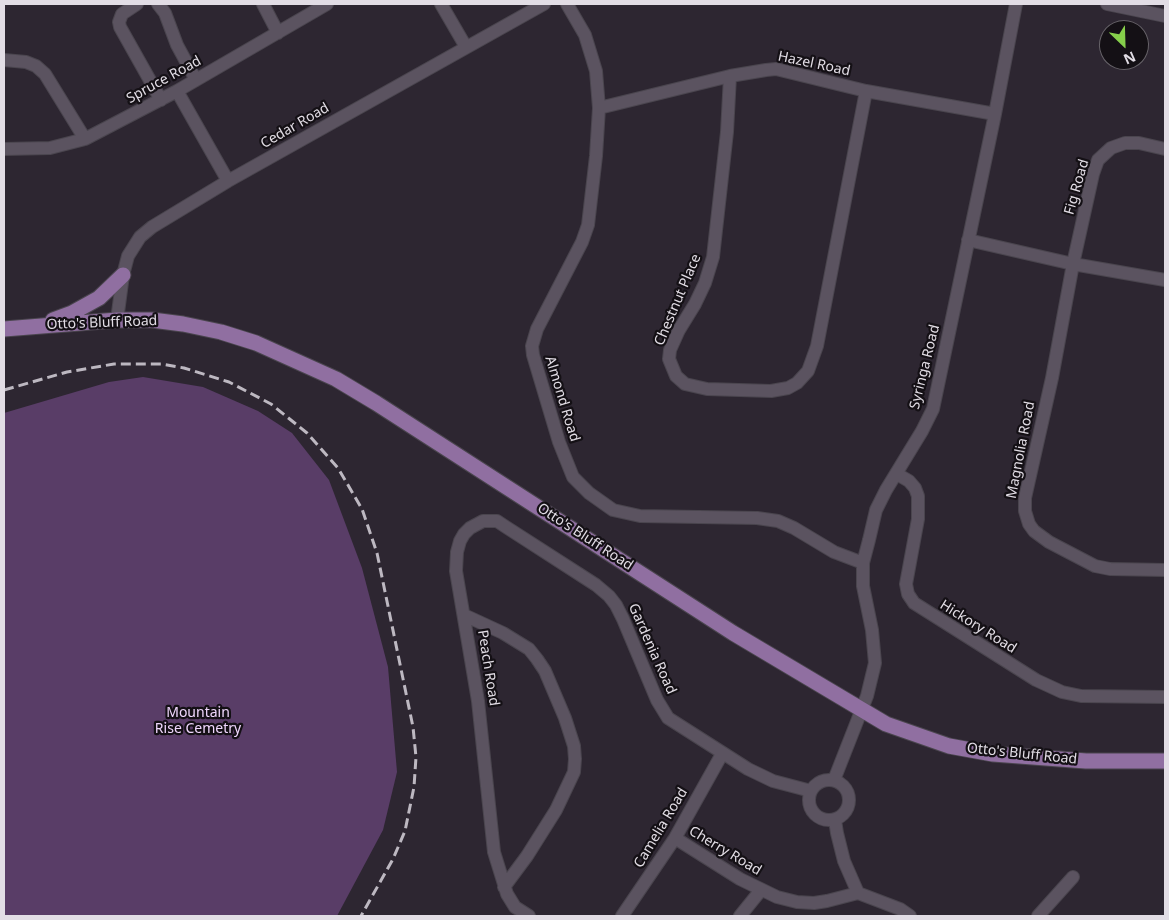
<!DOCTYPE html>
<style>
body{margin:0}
#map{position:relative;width:1169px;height:920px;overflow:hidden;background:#2d2631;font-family:"Noto Sans",sans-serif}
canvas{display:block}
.frame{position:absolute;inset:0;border:5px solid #e2dde5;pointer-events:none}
.north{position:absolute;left:1099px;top:20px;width:50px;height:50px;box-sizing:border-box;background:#141015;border:1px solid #666268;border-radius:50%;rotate:156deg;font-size:14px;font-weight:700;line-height:20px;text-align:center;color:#e2dde5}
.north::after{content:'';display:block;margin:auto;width:18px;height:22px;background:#86cf4b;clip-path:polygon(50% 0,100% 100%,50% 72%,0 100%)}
</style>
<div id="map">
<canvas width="1169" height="920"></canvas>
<div class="frame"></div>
<div class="north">N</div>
</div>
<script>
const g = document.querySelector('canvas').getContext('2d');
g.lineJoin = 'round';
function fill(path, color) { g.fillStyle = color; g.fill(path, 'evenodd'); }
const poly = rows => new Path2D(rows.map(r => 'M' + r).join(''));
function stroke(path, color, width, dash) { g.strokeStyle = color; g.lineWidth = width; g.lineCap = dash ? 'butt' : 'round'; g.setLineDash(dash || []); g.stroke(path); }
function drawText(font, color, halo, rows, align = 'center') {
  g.font = font + ' "Noto Sans",sans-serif'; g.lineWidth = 4.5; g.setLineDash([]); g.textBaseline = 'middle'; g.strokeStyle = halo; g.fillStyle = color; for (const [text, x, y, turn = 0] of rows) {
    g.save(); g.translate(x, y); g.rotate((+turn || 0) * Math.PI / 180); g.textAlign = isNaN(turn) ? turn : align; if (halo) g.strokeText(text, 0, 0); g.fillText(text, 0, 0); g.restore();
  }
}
const green = poly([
 [143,377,203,387,258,411,292,433,329,480,362,568,388,667,397,772,383,830,337,916,4,916,4,413,109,382]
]);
const minor = poly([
 [137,4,122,14,119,22,120,27,161,100],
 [158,4,165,13,177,45,196,80],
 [263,4,278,33],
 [441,4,466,47],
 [567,4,585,35,596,71,599,108,596,156,588,225,582,242,537,329,532,346,533,355,559,442,573,477,589,493,613,510,640,516,757,518,778,521,794,528,834,552,863,563],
 [1107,4,1165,16],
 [4,60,26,62,36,66,45,74,85,139],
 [730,76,727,132,713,257,705,283,695,304,679,330,670,350,669,359,676,376,685,384,707,389,771,391,788,388,797,383,808,371,817,346,866,91],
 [177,91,228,181],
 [599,108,730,76,766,70,776,69,866,91,995,114],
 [4,149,50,148,85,139,177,91,327,4],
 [1165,149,1139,143,1125,143,1111,148,1098,160,1093,174,1073,264,1052,378,1025,498,1025,511,1029,524,1034,531,1049,542,1095,566,1110,569,1165,570],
 [968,240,1073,264,1165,280],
 [117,320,123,275,128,256,140,237,152,227,228,181,544,4],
 [897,474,909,481,915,488,918,496,918,519,906,584,908,594,914,603,1036,680,1062,692,1081,696,1165,697],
 [464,615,503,633,529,649,537,659,545,671,565,718,574,746,575,759,574,772,556,810,527,856,504,887],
 '809 800a20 20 0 1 1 40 0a20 20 0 1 1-40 0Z',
 [834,780,867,696,875,663,872,630,863,586,863,563,869,540,876,510,886,490,922,431,933,409,995,114,1016,4],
 [835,820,837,833,844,861,858,893,900,909,910,916],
 [675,838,740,879,777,897,797,902,814,903,827,901,858,893],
 [529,916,515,907,507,894,494,852,478,701,456,571,457,552,460,541,464,534,470,528,483,521,497,521,506,527,596,585,609,596,616,605,623,619,657,700,668,718,748,769,773,781,811,791],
 [622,916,675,838,722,754],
 [740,916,761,890],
 [1038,916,1073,877]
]);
const major = poly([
 [53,320,72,313,99,298,123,275],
 [4,329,117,320,152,320,183,324,221,332,256,343,336,379,376,403,733,633,886,724,949,746,993,754,1086,761,1165,761]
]);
const rail = poly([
 [4,390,67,372,114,364,161,364,184,368,229,382,271,404,307,433,338,468,362,509,377,553,413,727,416,757,414,787,405,831,393,859,361,916]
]);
const streetNames = [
 ["Hazel Road",814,64,12],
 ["Spruce Road",164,80,-29],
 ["Cedar Road",295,126,-30],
 ["Fig Road",1077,187,-74],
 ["Chestnut Place",678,300,-67],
 ["Otto's Bluff Road",102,323,-2],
 ["Syringa Road",925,367,-76],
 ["Almond Road",562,399,73],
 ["Magnolia Road",1021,450,-79],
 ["Otto's Bluff Road",585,537,33],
 ["Hickory Road",978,627,32],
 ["Gardenia Road",652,649,66],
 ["Peach Road",488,668,81],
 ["Otto's Bluff Road",1022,754,6],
 ["Camelia Road",661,828,-59],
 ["Cherry Road",725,851,31]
];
const parkNames = [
 ["Mountain",198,713],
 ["Rise Cemetry",198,729]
];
fill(green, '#593d67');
stroke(minor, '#4a454e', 14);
stroke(major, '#4a454e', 17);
stroke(minor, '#5b5360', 12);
stroke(major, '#906fa1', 15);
stroke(rail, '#bdb8c1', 3, [10, 5]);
drawText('14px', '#e2dde5', '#141015', streetNames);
drawText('14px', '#f0d7fd', '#141015', parkNames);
</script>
